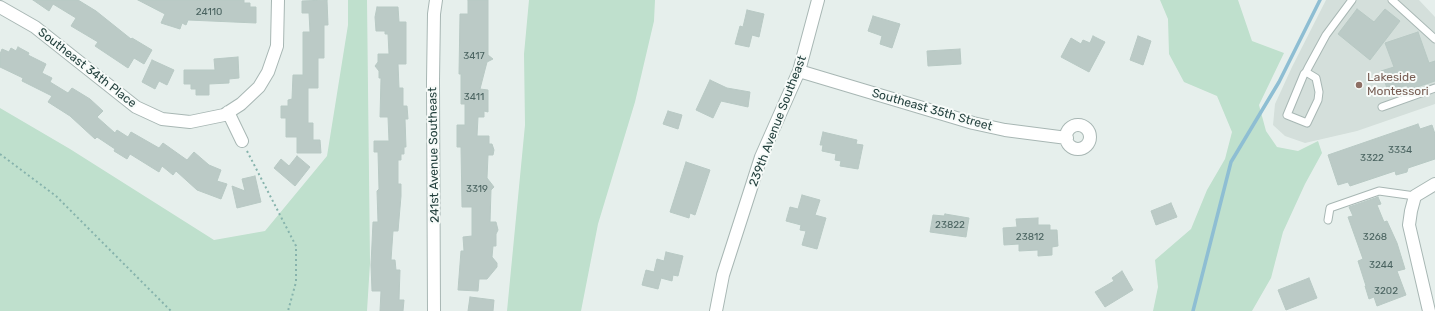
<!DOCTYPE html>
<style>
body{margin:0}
canvas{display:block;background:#e6efec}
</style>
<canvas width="1435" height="311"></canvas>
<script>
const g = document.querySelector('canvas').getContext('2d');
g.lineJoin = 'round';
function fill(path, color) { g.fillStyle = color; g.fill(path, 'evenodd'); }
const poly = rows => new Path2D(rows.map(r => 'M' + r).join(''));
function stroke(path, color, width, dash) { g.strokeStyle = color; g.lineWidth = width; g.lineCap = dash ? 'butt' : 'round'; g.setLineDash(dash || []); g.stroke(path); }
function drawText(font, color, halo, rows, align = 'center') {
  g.font = font + ' Rubik,sans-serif'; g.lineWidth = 4; g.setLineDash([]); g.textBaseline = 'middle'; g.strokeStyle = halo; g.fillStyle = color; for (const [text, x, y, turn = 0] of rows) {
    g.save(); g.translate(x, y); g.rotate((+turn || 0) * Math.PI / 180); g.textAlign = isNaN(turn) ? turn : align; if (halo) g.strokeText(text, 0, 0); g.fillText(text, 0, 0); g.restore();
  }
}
const built = poly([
 [1326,0,1419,0,1435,17,1435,104,1357,131,1305,143,1285,136,1273,125,1275,104,1292,67]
]);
const green = poly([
 [348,0,367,0,370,263,367,311,0,311,0,108,70,149,214,240,265,231,327,156,348,25],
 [529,0,655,0,654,21,635,102,598,224,581,311,507,311,525,125,524,54],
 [1160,0,1238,0,1252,41,1284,53,1259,105,1266,131,1277,147,1298,151,1318,141,1322,153,1305,184,1283,232,1271,278,1252,311,1153,311,1158,287,1155,260,1191,229,1207,190,1225,159,1232,132,1217,96,1184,82,1169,54,1168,19]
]);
const stream = poly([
 [1193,311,1231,162,1279,82,1320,0]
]);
const building = poly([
 [33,0,78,0,96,11,131,39,132,38,152,50,144,64,134,58,128,68,95,46,98,42,71,26,76,18,53,4,49,11,33,0],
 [138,0,244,0,244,3,250,3,250,7,256,7,256,23,188,20,186,25,182,23,180,29,161,23,165,14,138,0],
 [327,0,328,25,324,25,324,58,318,58,318,88,308,88,308,123,313,123,313,140,320,140,321,153,297,153,297,137,286,137,286,118,281,118,281,106,288,106,288,100,292,99,293,75,303,75,303,32,310,32,309,13,302,13,302,1,327,0],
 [468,0,488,0,488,55,493,59,487,62,480,89,488,90,488,112,484,111,484,117,478,117,477,136,489,136,489,144,492,144,494,150,493,155,488,155,487,178,494,187,491,190,490,222,496,222,498,230,496,234,496,246,493,246,492,257,497,263,497,267,487,279,479,279,478,291,458,290,461,251,464,251,463,237,472,236,472,207,462,207,461,147,457,147,457,125,465,125,465,104,461,104,461,74,459,74,460,14,468,14,468,0],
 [377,7,398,7,399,22,406,22,406,64,398,64,399,88,403,88,403,106,407,106,408,119,405,119,406,147,404,147,404,154,401,154,401,160,398,160,398,184,401,184,401,196,398,231,393,231,391,260,395,260,396,270,400,270,399,300,404,300,403,311,380,311,381,291,372,291,371,265,373,222,378,222,377,191,379,189,378,152,374,152,374,141,389,141,388,117,380,117,381,78,379,78,379,71,375,66,378,62,378,54,389,54,388,34,385,34,385,31,376,31,375,17,377,7],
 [1357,9,1374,22,1385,9,1400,21,1370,60,1338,34,1357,9],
 [747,10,764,14,759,37,752,35,749,47,735,44,740,26,743,27,747,10],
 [873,16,900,24,892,48,880,44,882,36,868,31,873,16],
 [1418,32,1429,63,1435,61,1435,81,1408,90,1407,85,1388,91,1381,71,1394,67,1385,43,1418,32],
 [1093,36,1105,42,1089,72,1061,57,1071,38,1081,44,1083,40,1090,43,1093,36],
 [1138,36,1151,41,1143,65,1130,60,1138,36],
 [18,47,29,53,28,55,46,64,42,73,52,78,50,82,68,93,72,88,90,99,103,111,97,117,115,133,117,130,128,137,131,132,159,148,163,143,187,160,194,152,209,165,221,170,217,181,227,184,221,199,197,190,176,171,173,175,162,166,159,172,130,154,127,159,114,151,115,149,97,137,95,139,70,116,48,102,52,96,22,81,23,78,0,67,0,54,2,49,9,52,11,48,16,51,18,47],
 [960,49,961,64,928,66,927,51,960,49],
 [238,57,239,78,229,79,229,83,209,84,209,95,196,95,196,89,191,89,191,84,184,84,184,70,215,70,214,59,238,57],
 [152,60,174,70,167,85,159,81,155,89,142,82,152,60],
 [710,80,727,88,750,92,748,107,721,101,713,118,696,110,710,80],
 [668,111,682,115,678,129,663,124,668,111],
 [1418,124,1420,129,1432,125,1435,134,1435,159,1408,168,1407,172,1396,175,1395,171,1350,186,1348,182,1338,185,1328,155,1418,124],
 [823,132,857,140,856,144,863,145,858,169,840,166,841,161,835,160,836,154,822,151,823,145,820,145,823,132],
 [297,156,310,167,295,186,274,168,281,159,289,166,297,156],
 [686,162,710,170,695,215,690,213,689,218,670,212,686,162],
 [255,176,261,202,237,208,232,186,245,191,242,179,255,176],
 [802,195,820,200,815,215,826,218,817,249,802,245,806,231,800,230,801,225,786,221,790,207,798,209,802,195],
 [1378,197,1381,204,1377,205,1384,222,1387,221,1397,243,1405,269,1397,271,1406,295,1377,306,1374,297,1369,299,1365,286,1366,286,1358,261,1363,259,1348,217,1353,216,1349,207,1378,197],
 [1171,203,1177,217,1156,225,1151,211,1171,203],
 [945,214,969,218,966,237,930,232,933,215,944,216,945,214],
 [1038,218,1038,225,1050,225,1050,230,1057,230,1058,246,1052,247,1052,255,1038,256,1038,250,1019,251,1019,244,1004,245,1003,228,1017,227,1016,219,1038,218],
 [666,252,683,256,678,276,673,275,672,281,661,278,658,289,642,285,646,270,654,272,657,259,664,261,666,252],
 [1122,271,1133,290,1105,307,1095,292,1114,281,1112,278,1122,271],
 [1309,278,1317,298,1286,310,1278,290,1309,278],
 [470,297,494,300,493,311,468,311,470,297]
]);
const path = poly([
 [247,151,296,246,296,282,288,311],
 [0,154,56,196,171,311]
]);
const lane = poly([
 [1392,0,1435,39],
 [1306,72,1316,78,1319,92,1318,100,1307,123,1287,115,1304,74,1306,72,1308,68,1326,35,1352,0],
 [1382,107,1435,88],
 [1328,220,1330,208,1379,191,1415,196]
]);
const street = poly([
 [0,7,35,27,136,107,162,119,190,122,224,115,241,104,259,87,268,72,277,46,278,0],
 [799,71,973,123,1005,130,1067,138],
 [228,112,242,141],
 '1066 137a12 12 0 1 1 24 0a12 12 0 1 1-24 0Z',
 [434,311,433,81,434,14,436,0],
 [716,311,723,275,761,157,799,71,818,0],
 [1429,311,1409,225,1411,211,1415,196,1435,184]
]);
const markers = [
 [1359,85,4,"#8d6e63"]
];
const numberNames = [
 ["24110",209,12],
 ["3417",474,56],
 ["3411",474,97],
 ["3334",1400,150],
 ["3322",1372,158],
 ["3319",477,189],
 ["23822",950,225],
 ["23812",1030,237],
 ["3268",1375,237],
 ["3244",1381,265],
 ["3202",1386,291]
];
const streetNames = [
 ["Southeast 34th Place",87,68,38],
 ["Southeast 35th Street",932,110,16],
 ["239th Avenue Southeast",778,121,-69],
 ["241st Avenue Southeast",434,155,-91]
];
const educationNames = [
 ["Lakeside",1367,78],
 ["Montessori",1367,92]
];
fill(built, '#d4dfdb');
fill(green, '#bfe0cd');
stroke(stream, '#8ebed3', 3.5);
fill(building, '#bbcac6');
stroke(building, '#b8c9c4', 1);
stroke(lane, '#a8b7b4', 9);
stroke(street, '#a8b7b4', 14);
stroke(path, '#86b3ac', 2, [2, 3]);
stroke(lane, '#fff', 7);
stroke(street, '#fff', 12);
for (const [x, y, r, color] of markers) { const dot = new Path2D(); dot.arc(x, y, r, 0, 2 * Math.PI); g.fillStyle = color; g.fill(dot); stroke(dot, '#f7fbf9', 1.5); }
drawText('10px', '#4a6360', null, numberNames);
drawText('12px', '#24413e', '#f7fbf9', streetNames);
drawText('12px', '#785e54', '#f7fbf9', educationNames, 'left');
</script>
